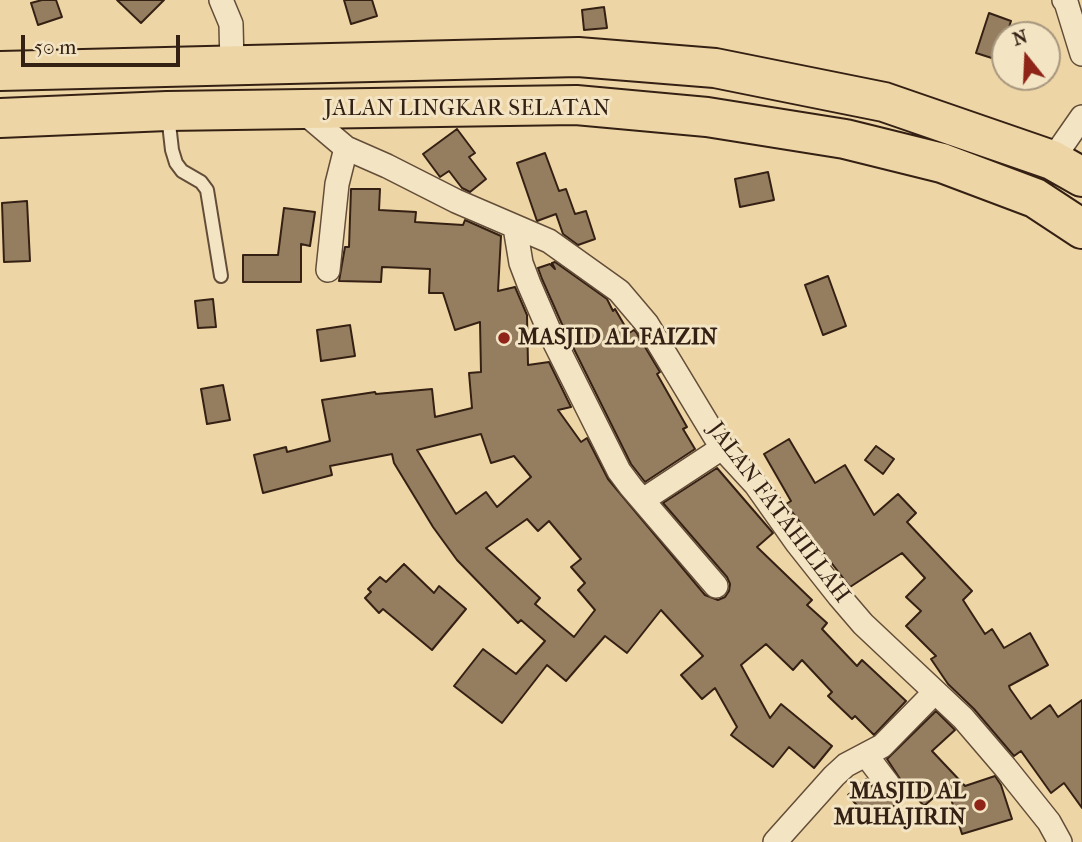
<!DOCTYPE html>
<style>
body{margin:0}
#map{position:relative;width:1082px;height:842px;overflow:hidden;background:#edd5a5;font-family:"IM FELL French Canon",serif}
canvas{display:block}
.north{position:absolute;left:991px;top:21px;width:70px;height:70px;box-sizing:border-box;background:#f3e4c4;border:2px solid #a7967e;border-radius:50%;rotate:342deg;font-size:19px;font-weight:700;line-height:28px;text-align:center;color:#352014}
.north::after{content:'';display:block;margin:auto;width:24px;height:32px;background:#8f2418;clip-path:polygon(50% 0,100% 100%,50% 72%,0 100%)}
.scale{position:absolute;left:21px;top:35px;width:159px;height:32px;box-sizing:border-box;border:4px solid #352014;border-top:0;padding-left:9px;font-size:21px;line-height:24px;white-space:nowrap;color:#352014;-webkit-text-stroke:5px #f3e4c4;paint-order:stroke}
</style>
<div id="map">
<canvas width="1082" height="842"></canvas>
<div class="north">N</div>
<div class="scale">50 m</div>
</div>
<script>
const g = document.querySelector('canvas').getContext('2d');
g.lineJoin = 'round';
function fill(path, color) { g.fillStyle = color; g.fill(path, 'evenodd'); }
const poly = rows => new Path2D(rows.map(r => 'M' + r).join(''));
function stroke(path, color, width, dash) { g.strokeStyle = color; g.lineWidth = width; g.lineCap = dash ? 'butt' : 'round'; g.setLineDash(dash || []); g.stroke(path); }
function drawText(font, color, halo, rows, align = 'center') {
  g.font = font + ' "IM FELL French Canon",serif'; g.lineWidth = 6; g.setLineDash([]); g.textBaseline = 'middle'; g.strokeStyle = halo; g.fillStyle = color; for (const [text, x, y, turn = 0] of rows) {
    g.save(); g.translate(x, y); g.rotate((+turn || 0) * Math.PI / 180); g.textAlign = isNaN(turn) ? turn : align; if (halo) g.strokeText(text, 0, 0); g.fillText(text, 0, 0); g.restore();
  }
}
const building = poly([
 [42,0,56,0,62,17,38,25,31,3,42,0],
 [117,0,164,0,141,23,117,0],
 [344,0,372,0,377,16,351,24,344,0],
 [604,7,607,28,584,30,582,10,604,7],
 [989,13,1011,21,998,60,976,53,989,13],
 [457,129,475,153,469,157,486,179,470,192,462,188,449,171,440,177,423,154,457,129],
 [545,153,559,191,566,189,575,214,586,211,595,239,578,245,563,234,556,214,537,221,517,163,545,153],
 [768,172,774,200,740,207,735,179,768,172],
 [351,189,380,189,379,210,416,212,415,222,463,225,465,220,501,236,498,291,515,287,527,315,528,365,549,362,571,407,558,410,581,442,587,438,608,479,705,595,718,600,725,597,729,591,730,584,727,577,663,503,717,468,773,533,757,547,812,600,807,605,827,623,822,629,857,666,862,660,906,701,874,735,855,716,852,719,828,696,832,692,802,660,793,670,766,644,741,665,770,718,781,704,832,746,814,768,789,747,773,767,731,735,737,727,715,688,702,699,681,675,703,656,661,610,627,653,605,636,566,681,547,665,502,723,454,686,483,649,516,674,545,641,521,620,518,623,457,560,433,527,394,463,392,454,330,466,332,475,263,493,254,455,286,447,287,452,330,441,322,400,375,392,376,394,432,389,435,417,472,408,469,373,481,372,480,322,455,330,443,293,429,293,430,269,382,267,381,282,339,281,345,247,349,247,351,189],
 [481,434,491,463,514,456,531,477,497,507,486,492,456,514,417,450,481,434],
 [527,519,538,531,549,521,581,559,571,567,585,583,578,590,595,610,574,637,535,604,540,598,486,548,527,519],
 [27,201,30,261,4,262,2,203,27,201],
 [284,208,315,212,310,246,301,244,301,282,243,282,243,255,278,255,284,208],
 [555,262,607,299,613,311,615,309,629,333,634,330,636,332,660,372,657,374,687,427,683,429,695,449,645,482,631,464,565,331,542,279,538,268,550,264,555,269,552,263,555,262],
 [828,276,846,326,823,335,805,285,828,276],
 [213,299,216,327,198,328,195,301,213,299],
 [350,325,355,356,321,361,317,330,350,325],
 [223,385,230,420,207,424,201,389,223,385],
 [789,439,815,483,845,465,874,515,898,494,916,513,907,522,972,591,963,600,985,634,992,629,1004,648,1030,633,1048,665,1009,686,1010,689,1031,719,1050,705,1058,717,1082,700,1082,808,1064,783,1051,793,1021,751,1014,756,974,709,948,684,931,659,936,656,906,626,921,611,906,597,925,578,902,553,850,587,786,504,791,501,764,454,789,439],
 [876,446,894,459,883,474,865,460,876,446],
 [404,564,434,593,439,586,466,609,432,650,383,609,379,613,365,598,371,592,368,589,380,577,386,582,404,564],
 [936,711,955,730,932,751,965,786,995,776,1001,785,1012,819,962,834,947,786,924,806,911,791,873,824,848,795,866,779,882,797,889,798,897,795,901,789,902,782,887,759,936,711]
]);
const lane = poly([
 [168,115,172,150,176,163,182,171,201,182,207,190,221,276]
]);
const street = poly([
 [221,0,231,24,232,65],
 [1064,0,1066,2,1082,54],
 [300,109,346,148,387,166,456,201,549,241,619,291,647,324,722,448,756,485,797,543,839,596,863,624,963,718,1005,767,1049,822,1060,842],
 [1052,160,1082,117],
 [515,227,521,263,529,284,552,337,619,471,631,487,716,586],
 [328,270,337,184,346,148],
 [643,500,722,448],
 [866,755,888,784],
 [775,842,834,776,846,765,882,746,934,693]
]);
const highway = poly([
 [0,71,578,57,715,68,884,102,1052,160,1082,177],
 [0,118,167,111,576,105,707,117,845,139,942,163,1035,198,1082,229]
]);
const markers = [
 [504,338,7,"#8f2418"],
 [980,805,7,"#8f2418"]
];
const streetNames = [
 ["JALAN LINGKAR SELATAN",467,109],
 ["JALAN FATAHILLAH",778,513,53]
];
const poiNames = [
 ["MASJID AL FAIZIN",518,338],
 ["MASJID AL",966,792,"right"],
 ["MUHAJIRIN",966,818,"right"]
];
fill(building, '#957e5f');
stroke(building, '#352014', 2);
stroke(lane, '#634d38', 16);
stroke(street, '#634d38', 26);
stroke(highway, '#352014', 42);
stroke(lane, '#f3e4c4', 12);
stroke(street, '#f3e4c4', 23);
stroke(highway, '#edd5a5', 38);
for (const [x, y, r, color] of markers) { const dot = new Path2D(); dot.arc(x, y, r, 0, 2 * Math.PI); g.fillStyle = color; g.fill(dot); stroke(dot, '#f3e4c4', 2.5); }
drawText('23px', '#352014', '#f3e4c4', streetNames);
drawText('bold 23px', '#352014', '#f3e4c4', poiNames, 'left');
</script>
